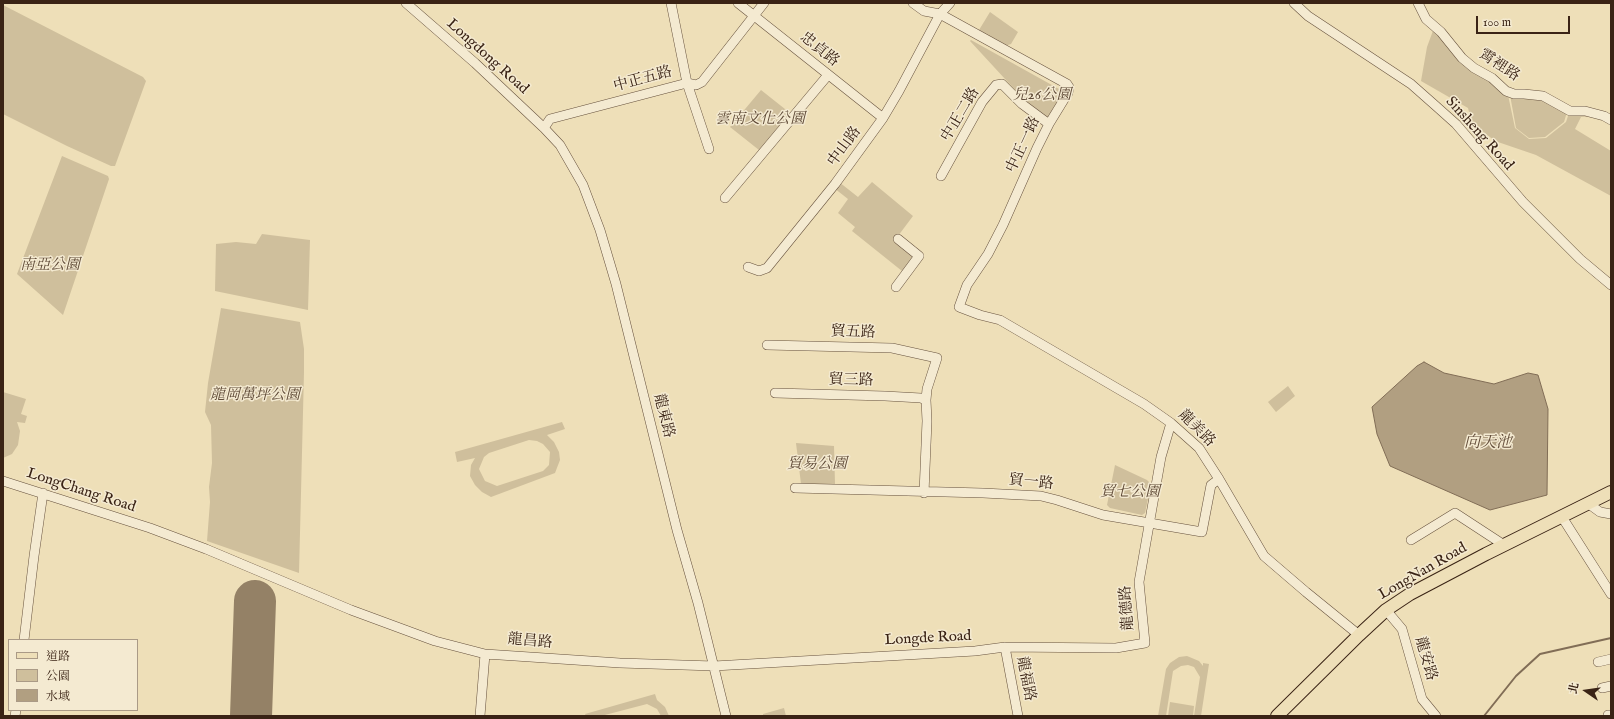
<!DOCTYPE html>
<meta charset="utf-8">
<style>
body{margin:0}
#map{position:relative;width:1614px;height:719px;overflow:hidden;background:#eedfb8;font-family:"IM FELL English","Noto Serif TC",serif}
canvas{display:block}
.frame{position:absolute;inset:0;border:4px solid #3a2315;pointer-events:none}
.legend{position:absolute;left:8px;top:639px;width:130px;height:72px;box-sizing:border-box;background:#f4ead1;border:1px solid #aa9a86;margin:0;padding:5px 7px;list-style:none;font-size:12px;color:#3a2315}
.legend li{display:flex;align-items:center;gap:8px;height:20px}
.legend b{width:20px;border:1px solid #aa9a86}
.north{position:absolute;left:1566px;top:671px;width:40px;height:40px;-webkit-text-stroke:3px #f4ead1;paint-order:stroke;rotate:283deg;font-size:11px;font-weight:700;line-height:16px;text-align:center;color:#3a2315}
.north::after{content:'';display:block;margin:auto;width:14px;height:18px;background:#3a2315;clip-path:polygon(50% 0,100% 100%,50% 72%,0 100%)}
.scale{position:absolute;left:1476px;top:16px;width:94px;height:18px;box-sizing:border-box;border:2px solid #3a2315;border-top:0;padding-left:5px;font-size:12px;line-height:14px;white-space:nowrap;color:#3a2315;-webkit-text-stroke:3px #f4ead1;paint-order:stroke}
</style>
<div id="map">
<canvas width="1614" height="719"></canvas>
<div class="frame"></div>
<ul class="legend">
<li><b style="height:5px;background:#eedfb8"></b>道路</li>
<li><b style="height:11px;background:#cfbf9c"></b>公園</li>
<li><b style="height:11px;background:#b19f81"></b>水域</li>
</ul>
<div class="north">北</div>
<div class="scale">100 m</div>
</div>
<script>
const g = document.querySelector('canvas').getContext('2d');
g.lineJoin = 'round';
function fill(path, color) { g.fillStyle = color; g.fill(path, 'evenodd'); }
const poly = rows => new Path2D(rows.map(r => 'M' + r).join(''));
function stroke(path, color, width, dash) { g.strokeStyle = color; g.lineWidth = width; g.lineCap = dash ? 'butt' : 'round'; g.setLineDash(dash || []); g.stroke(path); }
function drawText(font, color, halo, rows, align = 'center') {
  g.font = font + ' "IM FELL English","Noto Serif TC",serif'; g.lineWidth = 3; g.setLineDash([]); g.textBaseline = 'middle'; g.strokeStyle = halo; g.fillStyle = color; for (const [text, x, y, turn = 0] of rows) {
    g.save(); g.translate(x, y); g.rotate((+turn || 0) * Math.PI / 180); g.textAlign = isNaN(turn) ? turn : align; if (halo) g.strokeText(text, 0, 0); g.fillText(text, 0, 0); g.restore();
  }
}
const green = poly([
 [3,5,143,77,146,81,115,166,111,166,67,146,3,114],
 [990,12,1018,32,1011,44,1005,46,982,34,979,30],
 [1434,28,1508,95,1515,128,1529,139,1546,138,1566,122,1569,113,1600,116,1581,117,1575,129,1611,151,1611,196,1536,155,1495,141,1472,123,1468,108,1421,81,1427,47],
 [971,40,1059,89,1059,99,1047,119,1041,118,970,41],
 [761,90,790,113,759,150,730,127],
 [1510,95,1539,97,1567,112,1564,122,1545,137,1529,138,1516,128],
 [62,156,108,176,109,179,63,315,17,274],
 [839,182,858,197,872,182,913,216,898,236,923,257,907,275,852,231,855,227,838,213,848,199,834,188],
 [262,234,310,240,308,310,215,291,216,244,236,242,256,244],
 [221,308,300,322,304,349,304,372,299,573,207,541,210,502,209,487,212,463,211,425,205,412,208,383],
 [1288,386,1295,396,1276,412,1268,402],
 [3,392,26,399,21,414,27,416,25,423,17,422,20,431,18,445,12,454,3,458],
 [562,422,565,429,547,435,554,442,559,452,560,460,555,473,491,497,482,492,475,485,470,476,471,465,475,458,457,462,455,452],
 [529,440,537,441,543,444,550,452,549,465,543,471,497,486,485,481,479,469,484,457,489,453],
 [796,443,834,446,835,484,801,484],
 [1115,465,1147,480,1151,484,1145,513,1142,515,1110,508,1107,505],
 [1187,656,1199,661,1203,666,1203,663,1209,664,1201,716,1194,716,1200,677,1194,667,1188,665,1181,666,1173,671,1166,716,1158,716,1166,669,1170,663,1179,657],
 [655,694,657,700,665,707,669,716,661,716,657,709,647,704,601,716,586,716,585,714],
 [1170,702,1194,706,1193,716,1168,716],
 [784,708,786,716,763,716,763,714]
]);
const water = poly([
 [1424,362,1444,373,1494,384,1528,373,1538,375,1548,409,1547,495,1490,510,1390,466,1377,434,1372,407,1417,366,1424,362]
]);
const stream = poly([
 [1484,716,1516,676,1540,654,1611,638]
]);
const runway = poly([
 [251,716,255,601]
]);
const minor = poly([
 [406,3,475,63,544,128,560,145,583,185,600,230,616,284,677,530,698,603,726,716],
 [671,3,687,83,709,149],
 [738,3,883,118],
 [913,3,924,11,940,14,1067,84,1069,87,1068,93,1049,124,1037,148,1003,225,988,254,967,285,959,307,980,315,1000,320,1144,404,1171,423,1199,448,1219,479,1264,556,1306,592,1359,635],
 [1294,3,1308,16,1411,84,1437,107,1456,124,1523,202,1580,259,1611,285],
 [1418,3,1426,19,1441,32,1462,58,1474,68,1492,78,1506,91,1514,94,1524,94,1543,96,1570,111,1585,111,1604,116,1611,120],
 [544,128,550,119,687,83,696,85,702,82,764,3],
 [941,176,982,102,996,85,1002,84,1022,104,1049,124],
 [725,198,828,75],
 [748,267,759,271,767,268,835,184,883,118,899,91,940,14,950,3],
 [896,287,919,256,898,239],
 [767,345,892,348,937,358,927,389,926,400,927,421,924,493],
 [775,393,885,396,921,398,926,400],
 [3,481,150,528,206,549,351,610,435,641,485,654,620,663,714,666,975,651,1005,647,1116,648,1145,643,1139,582,1161,457,1171,423],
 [795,488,983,493,1041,496,1057,500,1103,515,1202,532,1211,485,1219,479],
 [1589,504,1600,512,1611,514],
 [1562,517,1611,594],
 [1411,540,1455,513,1504,545],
 [1386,610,1402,629,1422,699,1436,716],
 [24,640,34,556,43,493],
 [1005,647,1018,716],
 [1598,662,1611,659],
 [1602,688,1611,686],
 [1608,715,1611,715],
 [15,716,16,710],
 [480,716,485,654]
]);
const major = poly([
 [1277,716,1359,635,1386,610,1410,594,1486,554,1611,492]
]);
const streetNames = [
 ["忠貞路",819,50,39],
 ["Longdong Road",487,57,42],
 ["霄裡路",1499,66,33],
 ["中正五路",643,80,-15],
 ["中正二路",961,115,-59],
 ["Sinsheng Road",1479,134,48],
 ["中正一路",1024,145,-65],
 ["中山路",845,147,-54],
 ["貿五路",853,333,2],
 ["貿三路",851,381,1],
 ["龍東路",663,416,76],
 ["龍美路",1196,429,45],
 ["貿一路",1031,483,6],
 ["LongChang Road",81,491,18],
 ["LongNan Road",1423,572,-30],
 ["龍德路",1128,608,-94],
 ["Longde Road",928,639,-3],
 ["龍昌路",530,642,5],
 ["龍安路",1425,659,74],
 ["龍福路",1025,679,79]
];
const parkNames = [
 ["兒26公園",1042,96],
 ["雲南文化公園",760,120],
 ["南亞公園",50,266],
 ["龍岡萬坪公園",255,396],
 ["貿易公園",817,465],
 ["貿七公園",1130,493]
];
const waterNames = [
 ["向天池",1488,444]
];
fill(green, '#cfbf9c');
fill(water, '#b19f81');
stroke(water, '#816d56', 1);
stroke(stream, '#816d56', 2);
stroke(runway, '#948166', 42);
stroke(minor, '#67523e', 10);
stroke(major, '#3a2315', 14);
stroke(minor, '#f4ead1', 9);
stroke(major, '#eedfb8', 12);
drawText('15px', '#3a2315', '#f4ead1', streetNames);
drawText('italic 15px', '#5f4a37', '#f4ead1', parkNames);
drawText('italic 16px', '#644e3b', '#f4ead1', waterNames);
</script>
